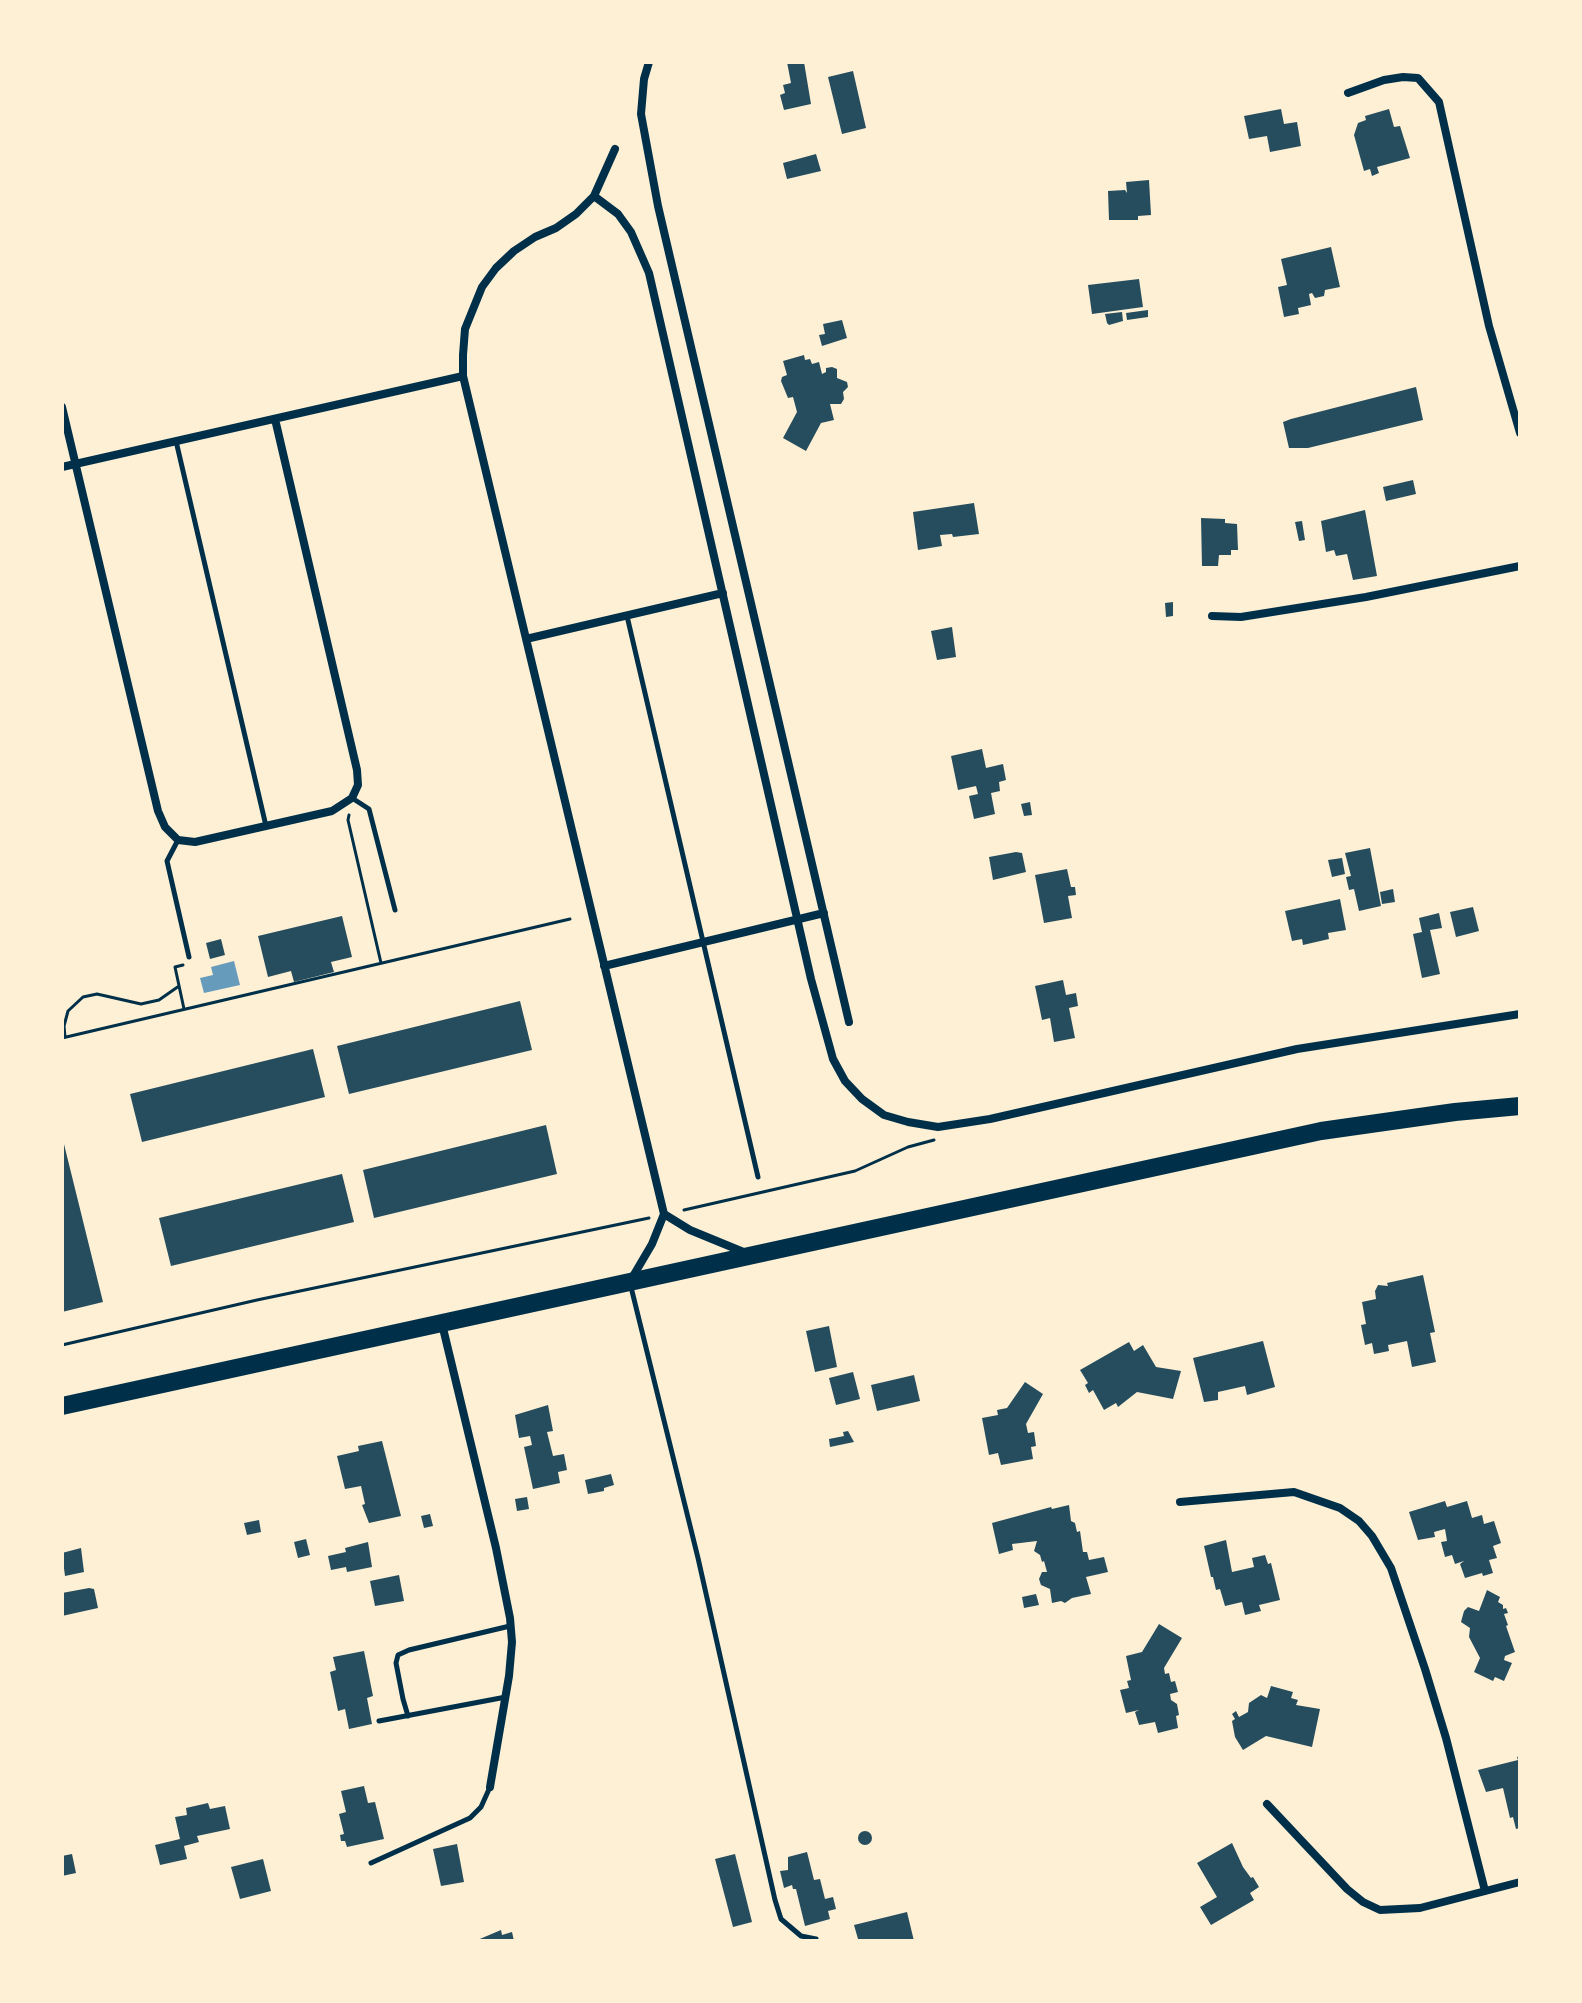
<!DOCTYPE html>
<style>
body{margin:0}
#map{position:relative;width:1582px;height:2003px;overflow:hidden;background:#fdf0d5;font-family:Overpass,sans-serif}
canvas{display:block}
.frame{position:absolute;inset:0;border:64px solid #fdf0d5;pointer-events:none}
</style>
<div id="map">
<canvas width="1582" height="2003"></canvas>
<div class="frame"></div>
</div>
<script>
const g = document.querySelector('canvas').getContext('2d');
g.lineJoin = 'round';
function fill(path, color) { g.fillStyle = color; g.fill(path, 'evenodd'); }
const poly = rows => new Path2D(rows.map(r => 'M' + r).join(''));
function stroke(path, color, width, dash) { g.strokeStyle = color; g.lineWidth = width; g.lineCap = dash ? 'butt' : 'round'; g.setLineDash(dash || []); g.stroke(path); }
const water = poly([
 [234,961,240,985,204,993,200,978,213,975,211,967]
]);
const building = poly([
 [787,62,804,62,811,104,784,110,780,95,785,93,783,85,791,83],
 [853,71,866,128,842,134,828,77],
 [1281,109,1284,124,1297,122,1301,146,1270,152,1267,136,1249,139,1244,116],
 [1389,109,1394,127,1400,126,1410,158,1377,167,1379,173,1372,176,1370,169,1364,171,1354,135,1358,123,1366,120,1365,116],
 [816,154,821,171,787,179,783,163],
 [1149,180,1151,215,1138,216,1138,220,1109,220,1108,191,1125,190,1127,193,1126,182],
 [1331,247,1340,287,1325,290,1324,296,1315,298,1312,293,1309,294,1311,305,1298,308,1299,314,1284,317,1278,287,1287,285,1281,259],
 [1139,279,1143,307,1092,314,1088,285],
 [1148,310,1148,317,1127,320,1126,313],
 [1122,312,1123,321,1109,325,1107,323,1105,314],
 [842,320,847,338,822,346,819,335,825,334,823,324],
 [804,355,805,360,810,359,812,364,819,362,822,374,826,372,826,368,832,367,837,369,837,378,847,382,848,387,843,392,844,399,841,404,830,404,834,420,821,423,806,451,783,438,797,412,793,397,788,398,781,381,782,377,787,375,783,361],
 [1416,387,1423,420,1308,448,1289,448,1283,422,1291,419],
 [1413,480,1416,494,1386,501,1383,487],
 [974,503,979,534,953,537,952,534,940,535,942,546,918,550,913,512],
 [1365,510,1377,576,1353,580,1347,554,1336,556,1334,550,1326,552,1321,521],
 [1201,518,1225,519,1225,523,1237,524,1238,550,1231,550,1231,555,1219,555,1218,566,1202,566],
 [1302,521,1305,540,1299,541,1295,522],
 [1173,602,1173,616,1166,617,1165,603],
 [952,627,956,657,937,660,931,631],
 [982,749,986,768,1003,764,1006,780,999,782,1000,791,991,793,995,814,974,819,969,796,978,794,976,786,958,790,951,756],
 [1030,802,1032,815,1024,816,1021,804],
 [1370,848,1381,906,1359,911,1354,889,1349,890,1346,877,1351,876,1345,853],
 [1016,852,1022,853,1026,872,993,880,989,857],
 [1342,858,1345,874,1332,877,1328,860],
 [1067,869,1071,887,1075,887,1076,895,1068,896,1072,918,1044,923,1035,875],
 [1393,889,1395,902,1382,904,1380,892],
 [1340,899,1346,930,1328,933,1329,939,1303,945,1302,939,1292,941,1285,911],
 [1473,907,1479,931,1456,937,1450,912],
 [1439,913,1442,928,1430,930,1440,974,1422,978,1413,934,1422,932,1419,918],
 [342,916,352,957,331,962,334,972,294,982,291,971,268,977,258,936],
 [221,939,225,955,210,959,206,943],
 [1063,980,1066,995,1076,993,1078,1006,1069,1008,1075,1038,1054,1042,1050,1018,1042,1020,1035,986],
 [520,1001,532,1050,349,1094,337,1046],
 [313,1049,325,1097,142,1142,130,1094],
 [546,1125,557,1174,374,1218,363,1170],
 [62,1136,103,1302,62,1312],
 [342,1174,354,1222,171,1266,159,1218],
 [1423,1275,1435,1332,1430,1333,1436,1362,1412,1367,1407,1341,1388,1345,1389,1351,1374,1354,1372,1343,1365,1345,1361,1325,1366,1324,1362,1302,1376,1299,1375,1291,1378,1285,1388,1286,1387,1283],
 [829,1326,837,1367,815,1372,806,1331],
 [1263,1341,1275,1387,1247,1395,1245,1386,1218,1392,1218,1400,1204,1402,1193,1358],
 [1129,1342,1134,1351,1143,1345,1156,1367,1181,1371,1173,1399,1137,1392,1118,1407,1116,1403,1104,1410,1093,1390,1089,1393,1085,1385,1088,1383,1080,1370],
 [853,1372,860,1399,836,1405,829,1378],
 [914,1375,920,1401,877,1411,871,1385],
 [1025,1382,1043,1394,1026,1424,1028,1433,1034,1432,1036,1446,1031,1447,1033,1459,1001,1465,998,1453,989,1455,982,1418,998,1415,997,1410,1007,1408],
 [548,1405,553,1431,547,1432,553,1456,564,1454,567,1470,558,1472,560,1483,533,1489,524,1447,532,1445,530,1436,519,1438,515,1415],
 [848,1431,854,1442,830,1447,829,1439,844,1436,843,1432],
 [382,1441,401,1516,369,1523,362,1505,365,1504,361,1486,345,1489,337,1456,359,1451,358,1446],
 [611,1474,614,1485,604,1488,604,1491,588,1494,585,1480],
 [527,1497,529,1509,517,1511,515,1499],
 [1445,1501,1447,1507,1467,1501,1472,1518,1482,1515,1484,1524,1494,1521,1501,1543,1493,1546,1497,1558,1489,1560,1493,1573,1483,1576,1482,1573,1465,1578,1460,1564,1464,1561,1455,1564,1452,1555,1445,1557,1441,1542,1447,1541,1445,1529,1434,1532,1435,1537,1418,1540,1409,1512],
 [1069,1505,1071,1521,1075,1523,1077,1532,1080,1531,1083,1552,1087,1552,1089,1560,1104,1557,1108,1572,1086,1577,1091,1594,1072,1598,1065,1603,1061,1601,1052,1603,1050,1589,1041,1585,1039,1579,1042,1572,1047,1572,1044,1561,1042,1562,1040,1555,1034,1551,1037,1541,1012,1544,1013,1550,999,1554,992,1523,1051,1507,1052,1509],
 [430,1514,433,1526,424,1528,421,1516],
 [259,1520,261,1532,247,1535,244,1523],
 [306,1539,310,1555,298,1558,294,1542],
 [1226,1540,1232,1572,1254,1567,1252,1558,1265,1555,1268,1564,1271,1563,1280,1600,1259,1605,1261,1611,1245,1615,1242,1602,1225,1606,1220,1589,1216,1590,1213,1577,1211,1577,1204,1546],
 [368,1542,372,1567,347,1572,346,1567,331,1570,328,1556,346,1552,345,1548],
 [81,1548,84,1572,65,1576,62,1553],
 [399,1575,404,1601,375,1606,370,1581],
 [89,1588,94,1589,98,1608,62,1616,62,1593],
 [1487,1590,1500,1597,1498,1602,1503,1605,1503,1609,1506,1608,1508,1613,1504,1614,1508,1625,1506,1626,1515,1652,1505,1656,1504,1660,1512,1663,1504,1681,1495,1677,1493,1681,1474,1672,1480,1658,1469,1637,1470,1628,1461,1622,1464,1611,1468,1607,1479,1611],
 [1036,1594,1039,1605,1024,1608,1022,1597],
 [1159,1624,1182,1638,1164,1668,1165,1674,1169,1673,1171,1682,1175,1681,1178,1692,1170,1694,1171,1700,1177,1704,1179,1715,1176,1716,1178,1728,1158,1733,1155,1722,1139,1725,1135,1712,1139,1710,1126,1713,1120,1690,1129,1688,1127,1681,1131,1680,1126,1656,1142,1652],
 [364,1651,373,1696,367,1698,372,1724,349,1729,345,1709,338,1711,330,1672,336,1670,333,1657],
 [1271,1686,1293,1692,1291,1698,1298,1700,1296,1705,1320,1709,1312,1747,1266,1736,1243,1750,1235,1737,1232,1721,1235,1719,1232,1714,1236,1711,1239,1717,1248,1712,1249,1703,1261,1695,1267,1698],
 [1520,1756,1520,1828,1516,1829,1513,1817,1510,1818,1503,1788,1486,1792,1478,1770,1518,1760,1517,1757],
 [364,1786,368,1803,375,1802,384,1839,347,1847,345,1841,341,1841,340,1835,344,1834,339,1814,346,1812,341,1791],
 [208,1803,210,1809,225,1806,230,1829,197,1836,199,1842,184,1846,187,1859,160,1865,155,1845,180,1839,175,1817,187,1815,186,1808],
 '858 1838a7 7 0 1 1 14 0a7 7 0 1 1-14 0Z',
 [1232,1843,1243,1867,1251,1878,1253,1877,1259,1887,1250,1893,1254,1900,1211,1925,1200,1907,1217,1897,1197,1863],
 [457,1844,464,1882,441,1886,433,1849],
 [807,1852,814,1880,820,1879,825,1899,833,1897,836,1909,828,1911,830,1919,805,1926,796,1889,793,1889,792,1885,784,1888,780,1871,788,1870,788,1857],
 [72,1854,76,1873,62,1876,62,1856],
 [735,1854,752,1922,733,1927,715,1859],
 [263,1859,271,1891,240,1899,231,1867],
 [907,1912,914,1941,858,1939,854,1925],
 [501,1930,502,1935,512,1932,514,1941,475,1941]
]);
const path = poly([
 [349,815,348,820,381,963],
 [183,965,175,967,184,1009],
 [65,1037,64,1026,68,1011,83,997,97,994,141,1004,159,1000,179,986],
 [62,1038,570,919],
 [684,1210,855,1171,908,1147,934,1140],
 [62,1345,257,1300,649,1218]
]);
const service = poly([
 [176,441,266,826],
 [627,616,758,1177],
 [352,798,369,809,395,910],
 [178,840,167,861,189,957],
 [631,1287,698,1558,775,1900,781,1919,801,1936,816,1939],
 [408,1716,403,1699,396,1663,398,1655,409,1650,510,1626],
 [379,1721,506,1697],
 [371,1863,470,1818,481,1807,490,1787]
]);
const minor = poly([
 [649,62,644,79,641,114,658,206,849,1022],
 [1348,93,1384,80,1403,77,1418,78,1439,102,1489,326,1520,433],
 [615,149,594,196,576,214,556,228,535,237,514,251,496,268,482,287,465,329,463,355,463,376,664,1214,652,1244,632,1278],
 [594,196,618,214,631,232,649,273,811,979,833,1059,845,1081,862,1099,884,1115,908,1122,938,1127,990,1119,1297,1049,1520,1014],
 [62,407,158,811,165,827,178,840,195,842,332,811,352,798,358,785,357,770,275,419],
 [62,467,463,376],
 [1212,616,1241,617,1366,597,1520,566],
 [526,639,723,593],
 [604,966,824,913],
 [664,1214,690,1230,746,1253],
 [442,1324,496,1548,510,1618,512,1642,509,1676,490,1787],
 [1180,1502,1294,1492,1340,1508,1359,1521,1372,1536,1391,1568,1425,1669,1446,1738,1485,1891],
 [1267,1804,1347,1889,1363,1902,1380,1910,1420,1908,1520,1882]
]);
const trunk = poly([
 [62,1406,1321,1131,1455,1112,1520,1106]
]);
fill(water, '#669bbc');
fill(building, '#264d5e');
stroke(path, '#003049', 3);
stroke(service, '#003049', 5);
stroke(minor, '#003049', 8);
stroke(trunk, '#003049', 18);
</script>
